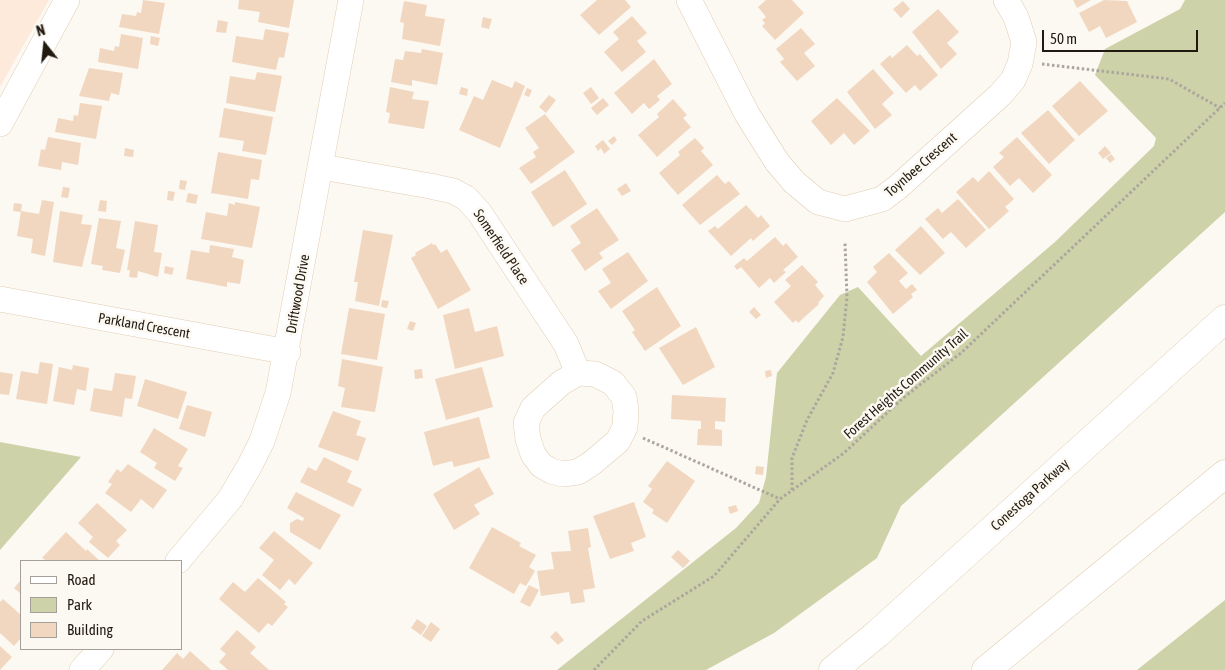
<!DOCTYPE html>
<style>
body{margin:0}
#map{position:relative;width:1225px;height:670px;overflow:hidden;background:#fcf8f2;font-family:"Asap Condensed",sans-serif}
canvas{display:block}
.legend{position:absolute;left:20px;top:560px;width:162px;height:90px;box-sizing:border-box;background:#fcf8f2;border:1px solid #a49f98;margin:0;padding:6px 9px;list-style:none;font-size:15px;color:#211a10}
.legend li{display:flex;align-items:center;gap:10px;height:25px}
.legend b{width:25px;border:1px solid #a49f98}
.north{position:absolute;left:20px;top:20px;width:50px;height:50px;-webkit-text-stroke:4px #fcf8f2;paint-order:stroke;rotate:344deg;font-size:14px;font-weight:700;line-height:20px;text-align:center;color:#211a10}
.north::after{content:'';display:block;margin:auto;width:18px;height:22px;background:#211a10;clip-path:polygon(50% 0,100% 100%,50% 72%,0 100%)}
.scale{position:absolute;left:1042px;top:30px;width:156px;height:22px;box-sizing:border-box;border:2px solid #211a10;border-top:0;padding-left:6px;font-size:15px;line-height:18px;white-space:nowrap;color:#211a10;-webkit-text-stroke:4px #fcf8f2;paint-order:stroke}
</style>
<div id="map">
<canvas width="1225" height="670"></canvas>
<ul class="legend">
<li><b style="height:6px;background:#fff"></b>Road</li>
<li><b style="height:14px;background:#ced2a9"></b>Park</li>
<li><b style="height:14px;background:#f2d7c0"></b>Building</li>
</ul>
<div class="north">N</div>
<div class="scale">50 m</div>
</div>
<script>
const g = document.querySelector('canvas').getContext('2d');
g.lineJoin = 'round';
function fill(path, color) { g.fillStyle = color; g.fill(path, 'evenodd'); }
const poly = rows => new Path2D(rows.map(r => 'M' + r).join(''));
function stroke(path, color, width, dash) { g.strokeStyle = color; g.lineWidth = width; g.lineCap = dash ? 'butt' : 'round'; g.setLineDash(dash || []); g.stroke(path); }
function drawText(font, color, halo, rows, align = 'center') {
  g.font = font + ' "Asap Condensed",sans-serif'; g.lineWidth = 5; g.setLineDash([]); g.textBaseline = 'middle'; g.strokeStyle = halo; g.fillStyle = color; for (const [text, x, y, turn = 0] of rows) {
    g.save(); g.translate(x, y); g.rotate((+turn || 0) * Math.PI / 180); g.textAlign = isNaN(turn) ? turn : align; if (halo) g.strokeText(text, 0, 0); g.fillText(text, 0, 0); g.restore();
  }
}
const education = poly([
 [0,0,49,0,0,87]
]);
const green = poly([
 [1185,0,1225,0,1225,212,901,506,877,558,774,633,706,670,557,670,736,528,759,503,766,477,777,373,840,295,858,287,921,356,1055,242,1154,146,1156,138,1095,75,1105,49,1180,9],
 [0,442,81,457,0,550],
 [1225,600,1225,670,1137,670]
]);
const building = poly([
 [143,0,165,3,159,34,119,27,122,14,136,16,137,12,141,13],
 [239,0,294,0,289,28,258,22,260,12,238,9],
 [597,0,625,0,631,7,599,35,580,15],
 [766,0,792,0,804,13,775,40,762,26,765,23,762,20,766,17,758,7],
 [1073,0,1091,0,1077,8],
 [1104,0,1127,1,1137,22,1106,38,1100,26,1089,32,1079,13],
 [404,1,427,5,425,16,445,19,440,46,402,39,404,23,400,22],
 [903,1,910,9,901,18,893,9],
 [938,9,959,32,947,43,957,54,941,69,912,32],
 [632,16,647,33,637,41,646,52,622,72,604,52,619,39,613,32],
 [483,17,492,19,489,29,481,27],
 [218,20,228,22,226,33,216,32],
 [801,28,815,44,804,53,815,66,797,81,780,62,784,59,776,49],
 [265,29,289,33,284,58,279,57,276,70,232,62,236,36,263,40],
 [121,34,143,38,138,69,98,62,100,48,114,51,115,46,119,47],
 [151,36,160,38,158,46,150,44],
 [907,45,917,56,920,54,938,75,920,91,915,85,906,93,880,64,890,55,892,58],
 [422,49,443,53,437,85,412,80,412,86,391,82,395,59,403,60,405,51,421,53],
 [654,59,672,84,657,96,660,100,649,109,644,103,632,114,614,93],
 [89,68,123,73,119,95,111,93,109,101,79,96],
 [873,69,894,93,882,104,892,115,875,129,847,92],
 [257,72,282,76,275,112,226,103,230,76,255,80],
 [492,80,512,88,515,81,525,86,500,148,459,130,474,96,483,100],
 [1080,81,1108,111,1079,136,1052,106],
 [390,87,414,92,412,99,429,101,424,129,388,123,390,113,386,112],
 [461,87,468,89,467,96,459,94],
 [591,87,599,98,591,104,583,93],
 [527,88,532,90,529,97,524,95],
 [549,95,556,100,546,113,539,107],
 [603,98,609,105,597,115,591,108],
 [837,98,870,131,854,145,844,133,831,145,811,121],
 [673,99,687,115,683,118,691,127,657,157,638,135,659,117,657,114],
 [80,103,102,106,96,139,55,132,58,118,73,121,74,115,78,116],
 [224,108,273,117,266,155,242,151,244,141,219,137],
 [1048,110,1075,140,1049,164,1021,133],
 [545,114,575,152,531,184,519,168,536,157,533,152,539,148,525,128],
 [614,136,617,140,612,145,608,141],
 [48,137,81,143,78,165,62,162,61,170,38,166,41,149,45,150],
 [1017,137,1052,175,1033,193,1019,178,1010,186,993,167,1004,157,999,153],
 [695,138,704,148,701,151,713,165,678,195,659,173,680,155,678,152],
 [603,140,610,149,604,154,601,148,598,151,595,146],
 [1105,146,1111,153,1103,159,1098,153],
 [125,148,134,150,133,157,124,156],
 [218,152,262,160,259,180,251,179,248,199,211,193],
 [1111,154,1115,159,1110,163,1106,158],
 [565,170,587,204,553,227,531,192],
 [989,171,1014,199,1005,207,1009,211,989,229,956,192,973,177,978,182],
 [717,175,725,184,729,181,740,194,700,225,682,205],
 [180,180,187,181,185,190,179,189],
 [626,183,631,191,622,196,617,189],
 [63,187,70,188,68,198,61,197],
 [168,191,175,192,173,201,167,200],
 [188,193,198,195,196,204,186,202],
 [958,199,986,230,966,248,951,232,943,239,925,219,938,208,942,213],
 [42,200,54,202,45,256,31,253,33,239,17,236,21,211,39,214],
 [100,200,107,201,106,212,98,211],
 [235,202,260,207,252,248,201,239,206,212,227,216,229,203,235,205],
 [14,203,22,204,21,212,13,211],
 [746,205,758,218,761,215,770,226,753,241,751,238,731,256,708,231,715,226,718,229],
 [597,208,619,240,599,253,603,258,585,271,571,250,581,243,570,226],
 [60,211,83,215,81,224,92,225,82,267,53,262],
 [99,218,121,221,116,248,125,250,120,273,102,270,103,266,91,264],
 [135,221,158,225,154,252,162,253,158,277,138,271,137,278,129,277,130,270,127,270],
 [921,226,945,253,920,275,895,250],
 [363,230,393,235,379,306,355,301,358,282,354,282],
 [775,237,783,246,786,243,798,257,783,270,786,272,774,283,770,278,759,288,741,267,737,270,734,266,744,258,747,261],
 [432,243,433,245,435,244,441,253,447,249,471,290,438,309,411,258,416,255,415,253],
 [210,245,234,249,232,257,244,260,240,284,227,282,227,287,186,279,191,250,209,253],
 [628,252,648,281,611,309,598,291,611,283,602,269],
 [889,253,908,273,899,281,906,289,912,284,917,290,911,294,913,297,893,314,867,282,877,272,873,267],
 [802,265,818,282,815,285,824,296,818,303,819,304,798,323,796,320,793,323,774,302,791,286,785,280],
 [165,266,174,268,172,275,164,273],
 [657,287,681,326,645,351,632,332,635,330,622,311],
 [382,300,389,301,387,308,381,307],
 [754,307,761,315,756,319,749,312],
 [349,308,385,314,377,360,341,354],
 [469,308,475,332,497,326,504,356,455,369,443,315],
 [410,321,416,323,413,331,407,329],
 [696,327,715,367,683,385,659,348],
 [342,359,383,367,375,412,341,407,345,388,338,386],
 [40,362,53,364,47,404,16,399,21,371,38,374],
 [73,365,89,368,86,391,77,389,74,405,53,401,59,367,72,370],
 [482,367,493,407,446,420,435,379],
 [422,369,423,378,415,379,414,370],
 [771,370,772,376,766,378,765,371],
 [0,372,13,374,9,395,0,394],
 [115,373,136,376,132,399,125,398,122,417,90,411,94,388,112,391],
 [145,379,187,392,178,419,137,406],
 [672,395,726,398,725,422,715,421,715,429,722,430,722,446,697,445,698,429,701,429,701,421,671,419],
 [187,405,212,412,205,437,179,429],
 [333,411,361,421,356,435,366,438,358,461,318,447],
 [479,417,490,458,454,467,452,461,433,466,424,432],
 [154,428,188,449,178,466,183,468,175,481,154,468,157,463,140,452],
 [324,457,352,471,347,482,362,489,353,507,300,482,308,467,316,471],
 [667,461,695,481,667,523,652,513,654,510,643,502,652,489,648,486],
 [128,464,167,490,153,509,141,499,131,512,105,493,112,484,108,482,117,469,121,472],
 [756,466,764,467,763,475,755,474],
 [479,467,494,494,474,505,480,514,454,530,433,494],
 [296,492,341,515,320,550,290,532,290,523,297,519,303,521,304,518,287,508],
 [634,502,646,537,631,543,634,551,610,559,593,516],
 [97,503,127,530,116,541,120,545,108,558,89,542,93,537,78,523],
 [736,505,738,511,730,514,728,507],
 [492,527,521,543,519,546,536,555,529,567,535,571,526,586,520,583,514,594,469,568],
 [588,528,591,547,588,548,595,588,583,590,585,602,571,604,569,592,541,596,537,571,554,569,551,552,571,551,568,531],
 [274,531,313,563,295,585,289,579,280,590,262,575,274,560,259,548],
 [66,532,86,551,87,549,100,561,47,561,42,558],
 [678,550,690,561,683,568,671,557],
 [258,578,286,602,284,604,288,607,272,626,268,623,259,633,219,599,233,582,245,592],
 [21,580,21,594,14,588],
 [529,585,539,590,530,607,520,602],
 [3,599,21,615,21,638,14,646,0,633,0,602],
 [417,619,427,626,421,635,411,628],
 [431,622,440,629,431,642,422,636],
 [237,630,256,647,250,653,269,670,228,670,219,662,226,654,220,649],
 [556,631,564,640,558,645,550,637],
 [0,646,12,657,0,670],
 [190,651,211,670,162,670,177,653,183,659]
]);
const path = poly([
 [1042,64,1169,79,1220,108],
 [643,438,780,499],
 [792,490,792,458,807,420,833,373,843,337,847,297,845,243],
 [594,670,642,621,714,576,780,499,844,453,903,398,961,353,1225,103]
]);
const minor = poly([
 [689,0,747,114,777,162,794,182,818,202,845,209,882,199,898,187,1000,95,1013,80,1020,64,1024,42,1016,17,1006,0],
 [0,124,67,0],
 [322,167,430,186,453,191,466,198,479,212,566,344,578,373],
 [0,299,288,352],
 [578,373,595,374,613,383,624,397,626,411,625,427,618,441,592,463,578,472,563,474,551,471,541,465,533,454,528,439,526,423,533,408,561,383,578,373],
 [178,561,230,499,249,467,262,441,278,393,351,0],
 [82,670,101,649]
]);
const highway = poly([
 [833,670,877,634,1225,319],
 [986,670,1225,474]
]);
const streetNames = [
 ["Toynbee Crescent",921,165,-41],
 ["Somerfield Place",501,247,56],
 ["Driftwood Drive",298,294,-80],
 ["Parkland Crescent",144,326,10],
 ["Forest Heights Community Trail",906,384,-41],
 ["Conestoga Parkway",1030,495,-42]
];
fill(education, '#feeadb');
fill(green, '#ced2a9');
fill(building, '#f2d7c0');
stroke(minor, '#e1cdb2', 26);
stroke(highway, '#e1cdb2', 29);
stroke(path, '#aba69e', 3, [2.5, 2.5]);
stroke(minor, '#fff', 25);
stroke(highway, '#fff', 28);
drawText('14px', '#211a10', '#fcf8f2', streetNames);
</script>
